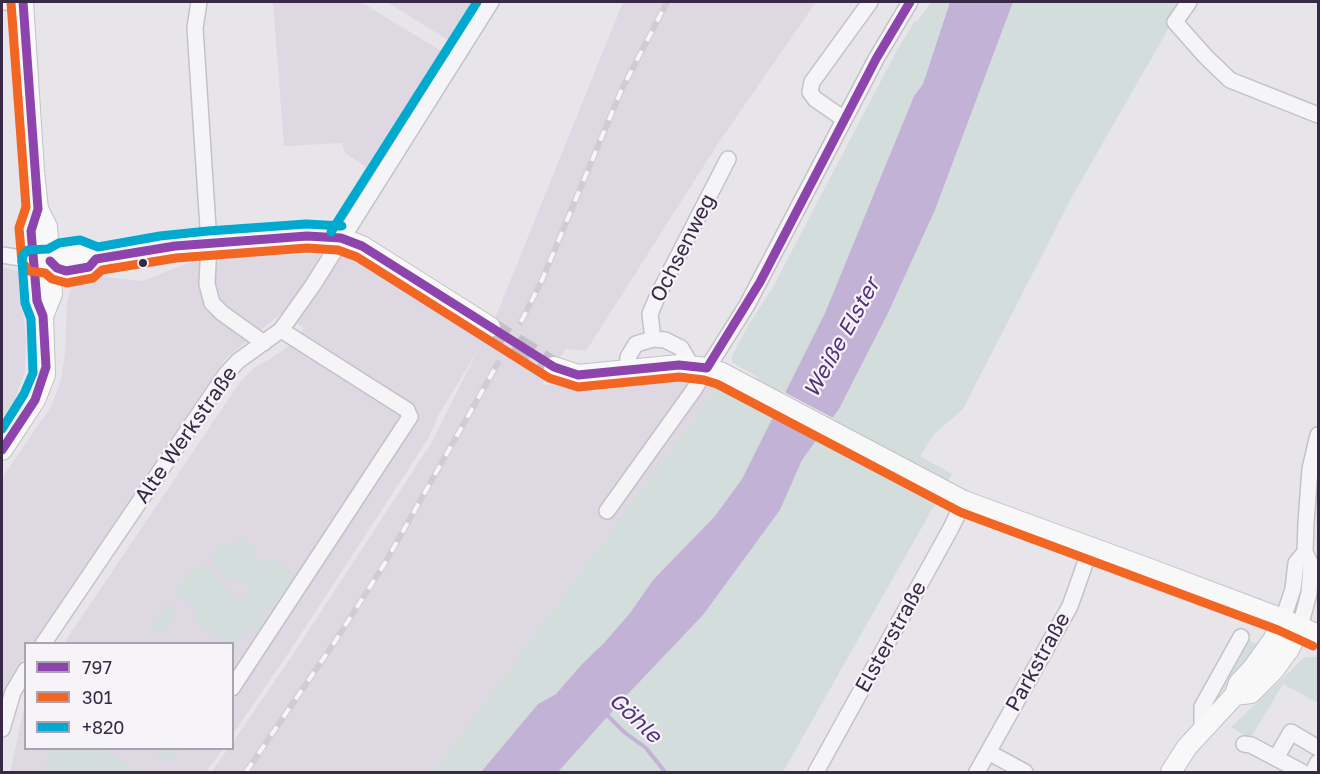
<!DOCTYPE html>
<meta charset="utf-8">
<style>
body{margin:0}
#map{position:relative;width:1320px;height:774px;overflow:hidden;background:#e7e5ea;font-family:"Golos Text",sans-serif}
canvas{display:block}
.frame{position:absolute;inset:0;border:3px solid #382946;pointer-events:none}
.legend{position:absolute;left:24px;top:642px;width:210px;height:108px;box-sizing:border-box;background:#f6f3f9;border:2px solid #aaa2b1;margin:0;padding:8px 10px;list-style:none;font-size:18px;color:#382946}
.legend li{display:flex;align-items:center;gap:12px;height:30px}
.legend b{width:30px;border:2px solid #aaa2b1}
</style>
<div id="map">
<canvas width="1320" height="774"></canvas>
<div class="frame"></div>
<ul class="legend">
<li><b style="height:8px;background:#8e44ad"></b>797</li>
<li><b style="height:8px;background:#f26522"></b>301</li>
<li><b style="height:8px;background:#00a9ce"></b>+820</li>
</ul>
</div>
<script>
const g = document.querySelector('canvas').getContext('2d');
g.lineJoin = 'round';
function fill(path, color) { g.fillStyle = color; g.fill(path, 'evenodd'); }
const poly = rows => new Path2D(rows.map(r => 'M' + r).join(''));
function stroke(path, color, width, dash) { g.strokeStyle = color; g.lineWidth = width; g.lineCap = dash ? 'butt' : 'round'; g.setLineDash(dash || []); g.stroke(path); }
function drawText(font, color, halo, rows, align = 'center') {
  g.font = font + ' "Golos Text",sans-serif'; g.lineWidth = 4.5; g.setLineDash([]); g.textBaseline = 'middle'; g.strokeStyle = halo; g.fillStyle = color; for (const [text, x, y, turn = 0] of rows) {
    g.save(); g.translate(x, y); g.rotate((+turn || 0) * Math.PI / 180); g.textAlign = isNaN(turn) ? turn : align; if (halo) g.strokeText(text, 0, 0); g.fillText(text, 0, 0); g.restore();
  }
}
const built = poly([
 [273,2,361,2,441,51,366,167,345,153,342,143,284,146],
 [387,2,474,2,448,40],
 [623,2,816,2,717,145,586,351,566,349,542,384,595,391,673,380,719,386,433,772,211,772,228,749,232,748,233,742,294,653,432,442,478,350,439,414,428,439,289,652,233,734,232,644,64,643,240,382,254,368,284,350,304,328,282,313,225,359,34,643,26,644,25,657,8,683,2,697,2,478,52,405,61,380,65,354,67,300,71,290,84,281,97,276,143,281,188,263,254,255,344,254,483,340,496,316],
 [2,267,18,271,26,337,25,371,15,399,2,418],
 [25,705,26,748,223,749,206,772,10,772]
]);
const green = poly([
 [931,2,950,2,923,84,914,96,825,313,742,479,715,516,653,580,630,613,604,643,581,665,556,694,538,704,481,772,433,772,719,386,745,400,757,377,732,362,732,356,749,324,773,287,897,50,914,22,918,21],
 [1013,2,1184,2,1074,193,963,409,934,434,920,456,952,474,783,772,558,772,625,697,703,615,780,510,802,460,839,409,888,313,935,210],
 [238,536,257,550,256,555,258,559,266,561,270,558,294,574,292,587,277,598,271,610,265,606,260,614,268,624,261,634,249,626,233,647,232,644,228,643,193,620,199,610,175,593,187,575,195,567,206,564,213,574,226,584,224,589,244,601,251,589,232,576,229,580,225,577,214,564,212,558,220,543,224,542,232,547,238,541],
 [167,604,177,610,163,631,149,631],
 [1249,640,1261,647,1247,667,1221,693],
 [1305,657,1318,657,1318,703,1283,684,1250,739,1231,727],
 [49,749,104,749,139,772,44,772],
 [160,749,181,749,182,750,173,759,161,761,157,754]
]);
const water = poly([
 [950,2,1013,2,935,210,888,313,839,409,802,460,780,510,703,615,625,697,558,772,481,772,538,704,556,694,581,665,604,643,630,613,653,580,715,516,742,479,825,313,914,96,923,84]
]);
const pier = poly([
 [782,391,835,419,820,441,771,415]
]);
const stream = poly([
 [604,712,624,732,646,748,665,772]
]);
const majorTunnel = poly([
 [490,327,554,367]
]);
const minor = poly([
 [2,2,23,2],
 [199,2,195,28,209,243,207,284,212,303,222,313,264,343],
 [1189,2,1175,22,1206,57,1230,80,1318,115],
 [844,119,815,99,810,92,812,82,870,2],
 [2,255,34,260],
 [653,339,650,314,658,295,728,159],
 [627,371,628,357,636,344,653,339,665,340,681,348,691,365],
 [607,511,693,391,747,305,876,59,910,2],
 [1283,619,1293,589,1296,563,1305,552],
 [1300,627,1309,593,1311,565,1305,552,1306,523,1310,469,1318,435],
 [43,644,226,374,238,361,281,330,313,285,491,2],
 [232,688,410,417,407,410,281,330],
 [2,729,13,692,26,670],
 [1202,730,1202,707,1241,637],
 [1244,744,1251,745,1302,772],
 [988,752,1025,772],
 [1276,758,1291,732,1318,748],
 [816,772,951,528,964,501],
 [977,772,1070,606,1091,547],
 [1313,772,1318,762]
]);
const major = poly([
 [23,2,34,171,38,209,47,227,52,294,43,316],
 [40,261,50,261,62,255,81,252,96,259],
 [50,261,57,268,66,271,89,267,96,259,175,246,307,236,341,238,362,246,490,327],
 [554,367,578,375,679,365,707,368,722,373,964,501,1147,568,1283,619,1318,635],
 [2,450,35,400,45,375,43,316,37,301,31,227,38,209],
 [1235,695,1251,693,1273,671,1289,649,1300,627],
 [1171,772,1187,747,1235,695,1239,683,1253,668,1273,640,1283,619]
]);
const rail = poly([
 [521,322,542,280,621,91,667,2],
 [246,772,336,640,385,563,498,363]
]);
const bus1 = poly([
 [50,261,57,268,66,271,89,267,96,259,175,246,307,236,341,238,362,246,554,367,578,375,679,365,707,368,760,282,876,59,910,2],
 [2,450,35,400,46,367,43,316,37,301,31,231,38,209,23,2]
]);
const bus2 = poly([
 [11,3,26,207,19,228,22,262,29,271,45,273,52,279,67,283,93,278,102,270,176,258,307,248,338,250,357,257,549,378,578,387,679,377,704,380,717,384,960,512,1278,630,1313,646]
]);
const bus3 = poly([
 [331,232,477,2],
 [2,429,24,394,33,373,31,319,25,303,22,261,23,255,28,250,48,249,59,243,80,240,98,247,160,236,208,231,306,224,342,226]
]);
const markers = [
 [143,263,5,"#382946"]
];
const streetNames = [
 ["Ochsenweg",683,248,-63],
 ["Alte Werkstraße",186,435,-55],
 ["Elsterstraße",891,637,-61],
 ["Parkstraße",1038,662,-61]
];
const waterNames = [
 ["Weiße Elster",842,338,-61],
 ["Göhle",635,718,43]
];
fill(built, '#ddd8e2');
fill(green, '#d3dddc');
fill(water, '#c1b2d6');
fill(pier, '#e7e5ea');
stroke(stream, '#c1b2d6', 4);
stroke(majorTunnel, '#c4bfc9', 20, [20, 10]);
stroke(minor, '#c4c2c8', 18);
stroke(major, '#c4c1c8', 22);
stroke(minor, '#f5f4f7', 15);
stroke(major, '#f8f8f8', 20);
stroke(rail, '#d0cdd2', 6);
stroke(rail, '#f6f3f9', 4, [11]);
stroke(bus1, '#8e44ad', 9);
stroke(bus2, '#f26522', 9);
stroke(bus3, '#00a9ce', 9);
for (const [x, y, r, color] of markers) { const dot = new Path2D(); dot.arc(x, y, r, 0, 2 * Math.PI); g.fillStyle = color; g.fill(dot); stroke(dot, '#f6f3f9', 2); }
drawText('21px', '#382946', '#f6f3f9', streetNames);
drawText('italic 22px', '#53307d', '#f6f3f9', waterNames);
</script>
